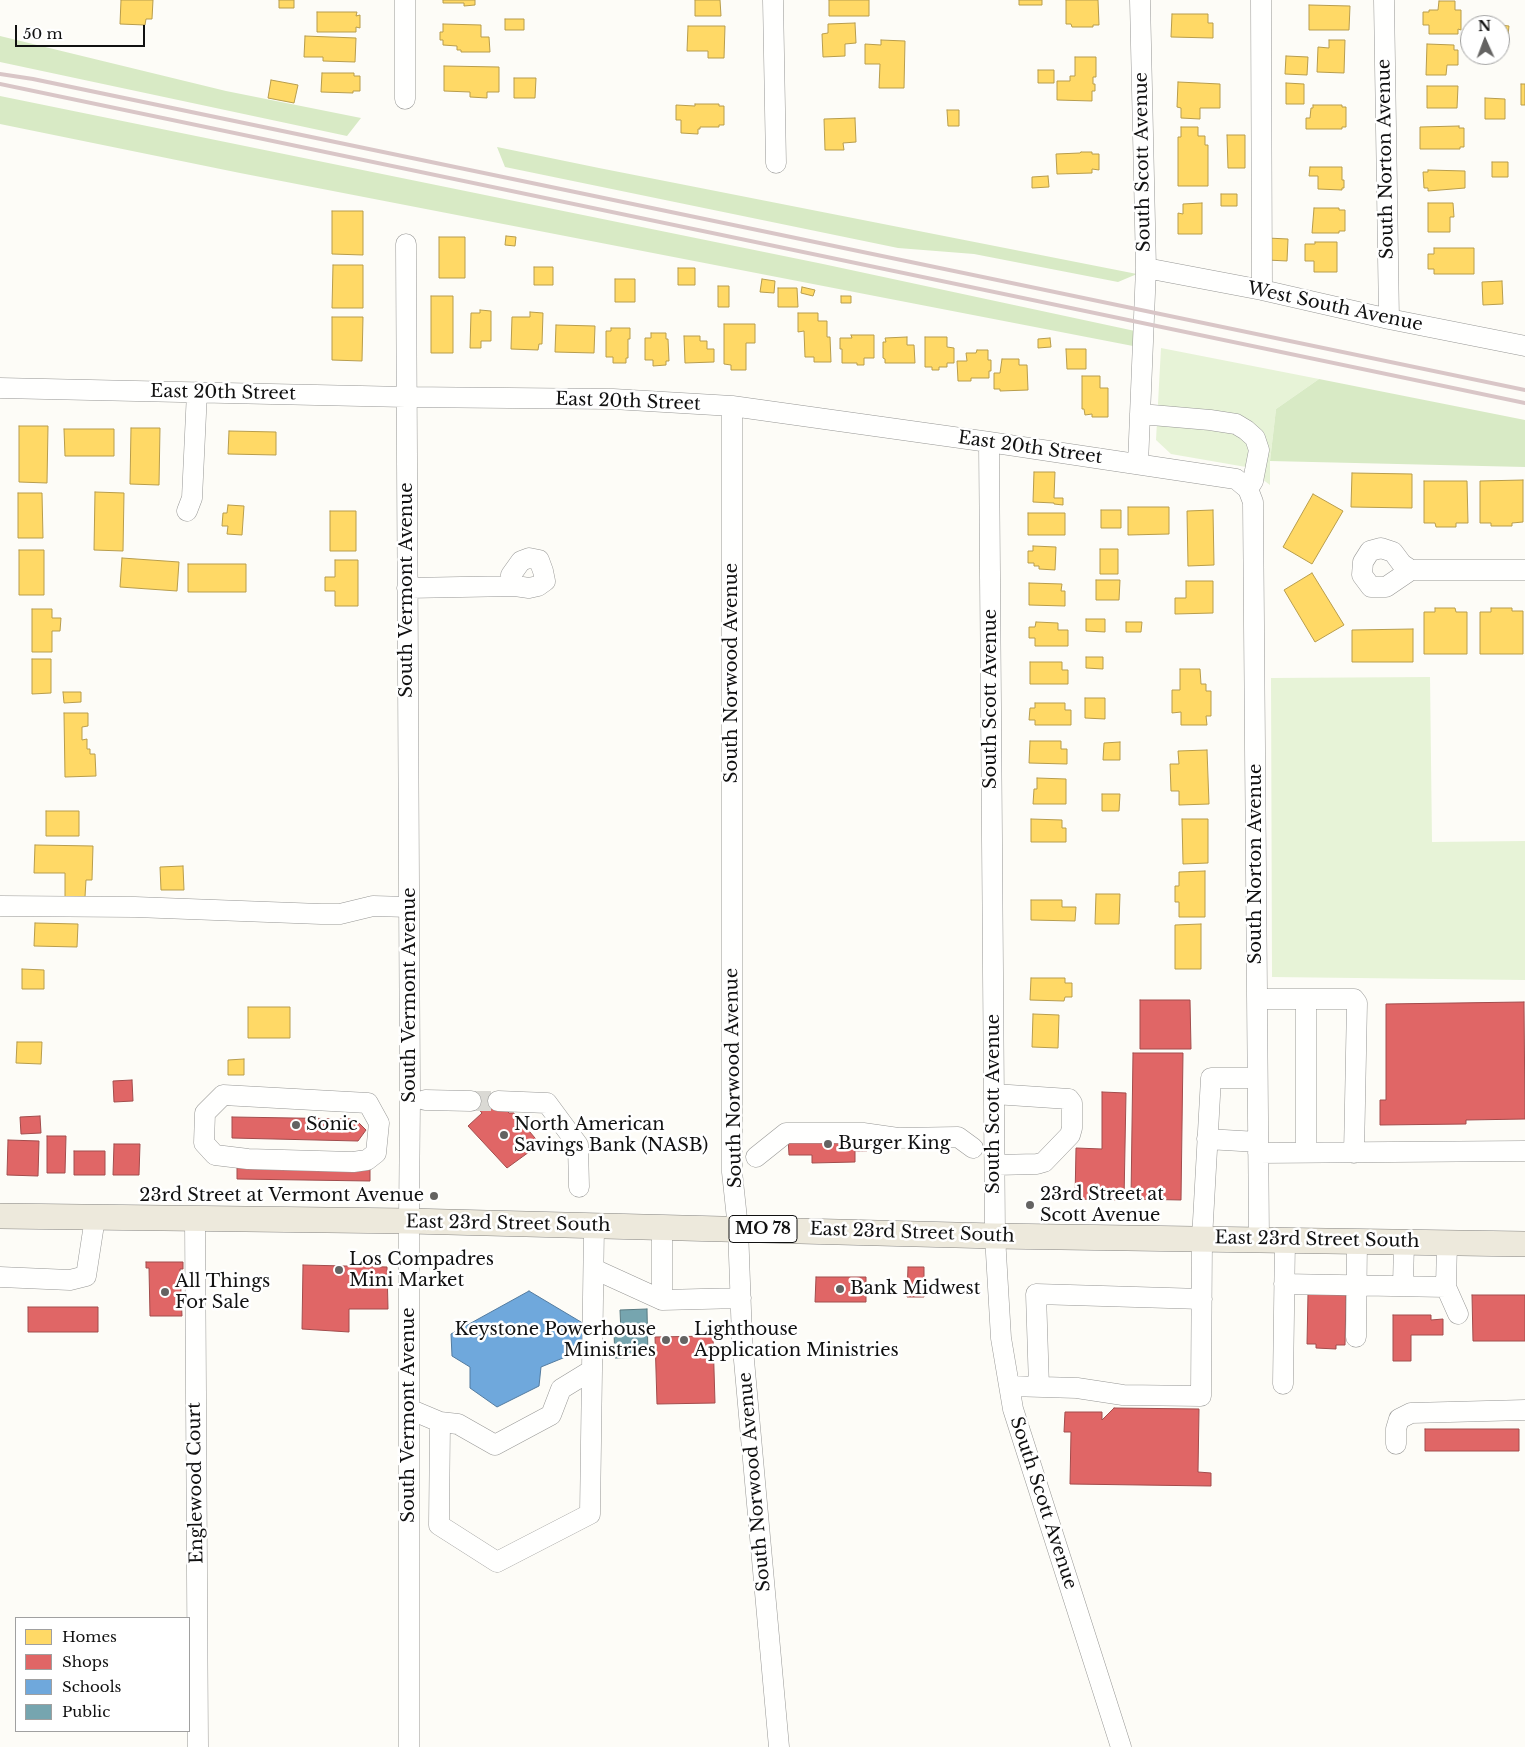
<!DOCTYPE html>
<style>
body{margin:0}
#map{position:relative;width:1525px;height:1747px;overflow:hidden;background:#fdfcf7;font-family:"Libre Baskerville",serif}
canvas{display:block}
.legend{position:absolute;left:15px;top:1617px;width:175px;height:115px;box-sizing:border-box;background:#fff;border:1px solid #a0a0a0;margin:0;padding:6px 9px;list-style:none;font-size:15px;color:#111}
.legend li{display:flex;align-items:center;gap:10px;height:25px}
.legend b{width:25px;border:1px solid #a0a0a0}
.north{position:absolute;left:1460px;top:15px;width:50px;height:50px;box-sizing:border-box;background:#fff;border:1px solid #a0a0a0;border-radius:50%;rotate:358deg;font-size:14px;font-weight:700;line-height:20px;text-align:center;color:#111}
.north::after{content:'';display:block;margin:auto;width:18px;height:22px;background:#646362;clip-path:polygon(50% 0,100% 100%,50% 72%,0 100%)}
.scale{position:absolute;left:15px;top:25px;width:130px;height:22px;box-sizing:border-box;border:2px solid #111;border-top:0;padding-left:6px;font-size:15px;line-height:18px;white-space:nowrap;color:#111;-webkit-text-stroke:4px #fff;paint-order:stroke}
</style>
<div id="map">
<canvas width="1525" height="1747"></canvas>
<ul class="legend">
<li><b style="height:14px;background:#ffd966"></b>Homes</li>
<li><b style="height:14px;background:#e06666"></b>Shops</li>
<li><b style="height:14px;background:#6fa8dc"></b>Schools</li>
<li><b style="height:14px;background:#76a5af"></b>Public</li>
</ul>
<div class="north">N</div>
<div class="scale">50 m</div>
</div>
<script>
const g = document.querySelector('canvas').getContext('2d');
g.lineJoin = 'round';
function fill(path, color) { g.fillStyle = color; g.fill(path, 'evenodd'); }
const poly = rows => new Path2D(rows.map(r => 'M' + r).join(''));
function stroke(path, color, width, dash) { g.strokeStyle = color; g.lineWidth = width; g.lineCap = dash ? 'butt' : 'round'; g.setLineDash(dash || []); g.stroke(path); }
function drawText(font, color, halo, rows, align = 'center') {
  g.font = font + ' "Libre Baskerville",serif'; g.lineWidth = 5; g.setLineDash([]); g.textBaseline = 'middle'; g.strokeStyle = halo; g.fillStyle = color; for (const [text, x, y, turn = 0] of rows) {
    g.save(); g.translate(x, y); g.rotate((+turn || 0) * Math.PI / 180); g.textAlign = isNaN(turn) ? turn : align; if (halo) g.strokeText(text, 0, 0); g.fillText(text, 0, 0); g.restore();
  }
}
const green = poly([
 [1161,348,1319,379,1276,409,1270,461,1270,485,1246,467,1171,454,1156,440],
 [1430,677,1432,842,1525,841,1525,980,1272,977,1271,678]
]);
const forest = poly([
 [0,36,226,91,361,118,347,136,0,62],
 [0,96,823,264,1135,331,1133,346,240,173,0,124],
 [497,147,599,168,1137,274,1118,282,974,254,898,248,505,167],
 [1319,379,1525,420,1525,467,1270,461,1276,409]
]);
const homes = poly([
 [121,0,153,0,152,19,146,19,145,25,120,24,121,0],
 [279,0,294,0,294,8,279,8,279,0],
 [443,0,475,0,475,5,464,6,464,3,443,3,443,0],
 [695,0,720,0,721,16,695,16,695,0],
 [829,0,869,0,869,16,829,16,829,0],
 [1019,0,1042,0,1042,5,1019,5,1019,0],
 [1066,0,1098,0,1099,25,1093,25,1093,27,1072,27,1071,24,1066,24,1066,0],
 [1439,1,1455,1,1455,10,1461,10,1461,30,1458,29,1458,34,1429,34,1429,25,1423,25,1423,12,1429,12,1429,10,1438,10,1439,1],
 [1309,5,1350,6,1349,30,1309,30,1309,5],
 [317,12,357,12,356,16,360,15,360,28,356,27,356,32,317,32,317,12],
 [1172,14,1208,14,1208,23,1213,23,1213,38,1171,37,1172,14],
 [505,19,524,19,524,30,505,30,505,19],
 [855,23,856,43,845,44,845,56,823,57,822,34,828,33,828,24,855,23],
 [443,24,481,25,481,37,489,37,490,52,461,52,461,50,457,50,457,46,443,45,443,40,440,40,440,32,443,32,443,24],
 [1500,25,1509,26,1508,35,1500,35,1500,25],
 [688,26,725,26,724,58,708,58,708,51,687,51,688,26],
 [305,36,356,38,355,62,323,61,323,57,304,57,305,36],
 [881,40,905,41,904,88,879,88,880,64,865,64,865,44,881,45,881,40],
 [1329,40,1345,40,1344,73,1317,72,1318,47,1329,48,1329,40],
 [1427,44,1454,45,1454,50,1458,50,1458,65,1447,65,1446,75,1426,75,1427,44],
 [1286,56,1308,57,1307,75,1285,74,1286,56],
 [1075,57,1096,57,1096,77,1093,77,1093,84,1095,84,1095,91,1092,91,1092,101,1057,100,1057,81,1070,81,1070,76,1075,76,1075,57],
 [444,66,499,67,499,92,487,92,487,98,470,97,470,92,444,91,444,66],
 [1038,70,1054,70,1054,83,1038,83,1038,70],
 [322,73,354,73,354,76,360,76,360,91,353,91,353,93,321,92,322,73],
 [514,78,536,78,535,98,514,98,514,78],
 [271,80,298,85,294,103,268,98,271,80],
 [1178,82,1220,84,1220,108,1200,108,1200,119,1181,118,1181,108,1177,107,1178,82],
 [1286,83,1304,84,1304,104,1286,104,1286,83],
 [1521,84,1525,84,1525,105,1521,105,1521,84],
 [1427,86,1458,86,1457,108,1427,108,1427,86],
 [1485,98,1505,99,1505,119,1485,119,1485,98],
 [695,104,719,104,719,106,724,106,724,125,719,125,719,127,700,127,700,129,698,129,698,134,681,133,681,120,676,120,676,105,695,106,695,104],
 [1313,105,1342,105,1342,107,1346,107,1346,127,1342,127,1342,129,1306,129,1306,118,1310,118,1311,108,1313,108,1313,105],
 [947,110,959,110,959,126,948,126,947,110],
 [855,118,856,142,843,143,844,150,825,150,824,119,855,118],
 [1459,126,1459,128,1464,128,1464,147,1460,147,1460,149,1420,149,1420,127,1459,126],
 [1181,127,1198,127,1198,136,1205,136,1205,145,1208,145,1208,186,1178,186,1178,137,1181,137,1181,127],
 [1227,135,1245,135,1245,168,1228,168,1227,135],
 [1081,152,1092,152,1092,154,1099,154,1099,170,1092,169,1092,173,1057,174,1056,154,1080,153,1081,152],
 [1492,162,1508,162,1508,177,1492,177,1492,162],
 [1310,167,1342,167,1342,180,1344,180,1344,188,1342,188,1342,190,1318,189,1318,176,1309,176,1310,167],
 [1428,170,1465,171,1465,188,1428,191,1428,188,1424,188,1423,172,1428,172,1428,170],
 [1048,176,1049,187,1032,188,1032,177,1048,176],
 [1221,194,1237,194,1237,206,1221,206,1221,194],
 [1202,203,1202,234,1178,234,1178,213,1183,214,1183,204,1202,203],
 [1428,203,1453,203,1454,217,1450,217,1450,232,1428,232,1428,203],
 [1314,208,1339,208,1339,210,1345,210,1345,231,1339,231,1339,233,1312,233,1314,208],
 [332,211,363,211,363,255,332,254,332,211],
 [506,236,516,237,515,246,505,245,506,236],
 [439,237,465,237,465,278,439,278,439,237],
 [1267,238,1288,239,1287,261,1267,260,1267,238],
 [1315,242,1337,242,1337,272,1314,272,1314,261,1305,261,1305,244,1315,244,1315,242],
 [1434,248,1474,248,1474,274,1434,274,1434,269,1428,269,1428,254,1434,254,1434,248],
 [333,265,363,265,363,308,332,308,333,265],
 [534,267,553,267,553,285,534,285,534,267],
 [678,268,695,268,695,285,678,285,678,268],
 [615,279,635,279,635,302,615,302,615,279],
 [762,279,775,281,774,293,760,292,762,279],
 [1502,281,1503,304,1483,305,1482,282,1502,281],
 [718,286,729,286,729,307,718,307,718,286],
 [802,287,815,290,813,296,801,293,802,287],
 [778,288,797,288,798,307,778,307,778,288],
 [431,296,453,296,453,353,431,353,431,296],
 [841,296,851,296,851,303,841,303,841,296],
 [480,310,491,311,491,341,481,341,481,348,470,348,471,313,480,313,480,310],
 [530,312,543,313,542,344,539,344,538,350,511,349,512,317,530,317,530,312],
 [798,313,818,313,818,321,827,321,827,337,830,337,831,362,814,362,814,357,805,357,804,331,798,332,798,313],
 [332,317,363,317,362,361,332,360,332,317],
 [724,324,755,324,755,343,746,343,746,370,731,370,731,365,724,364,724,324],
 [556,325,595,326,594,353,555,352,556,325],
 [611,328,630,328,630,339,628,339,628,358,626,358,626,363,613,363,613,357,606,357,606,331,611,331,611,328],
 [651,333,666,333,666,339,668,339,669,361,666,361,666,365,653,366,653,360,645,360,645,338,651,338,651,333],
 [851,335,874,335,874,358,864,358,864,365,857,365,857,363,842,363,842,349,840,349,840,338,852,338,851,335],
 [684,336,700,336,700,341,707,341,707,349,714,349,714,362,685,363,684,336],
 [907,337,907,345,914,345,915,363,885,363,885,359,883,358,883,342,886,342,885,338,907,337],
 [925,337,947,337,947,347,954,348,954,363,947,363,947,367,939,367,939,370,932,370,932,367,925,367,925,337],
 [1050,338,1051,347,1038,348,1038,339,1050,338],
 [1066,349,1086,349,1086,369,1067,369,1066,349],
 [977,350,988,350,988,360,991,360,991,371,989,371,989,378,971,378,971,381,958,381,957,361,967,361,966,353,976,353,977,350],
 [1002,359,1019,359,1019,365,1027,365,1028,390,1000,391,1000,389,994,389,994,373,1000,373,1002,359],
 [1082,376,1100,376,1100,388,1108,388,1108,417,1092,417,1092,414,1085,415,1084,409,1082,409,1082,376],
 [19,426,48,426,47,483,19,482,19,426],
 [131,428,160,428,159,485,130,484,131,428],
 [64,429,114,429,114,456,65,456,64,429],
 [229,431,276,432,276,455,228,454,229,431],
 [1034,472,1055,472,1054,498,1063,498,1063,505,1054,504,1054,503,1033,502,1034,472],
 [1352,473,1412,474,1412,508,1351,507,1352,473],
 [1523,480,1523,522,1512,523,1512,526,1491,526,1491,523,1480,523,1480,481,1523,480],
 [1424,481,1467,481,1468,523,1456,523,1456,527,1436,527,1435,523,1424,523,1424,481],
 [95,492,124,493,123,551,94,550,95,492],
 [18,493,42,493,43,538,18,538,18,493],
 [1313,494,1343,511,1312,564,1283,547,1313,494],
 [228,505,244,506,242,535,227,534,228,526,222,526,223,513,227,513,228,505],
 [1128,507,1169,507,1169,534,1128,535,1128,507],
 [1101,510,1121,510,1121,528,1101,528,1101,510],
 [1213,510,1214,565,1188,566,1187,511,1213,510],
 [330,511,356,511,356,551,330,551,330,511],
 [1028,513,1065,513,1065,535,1028,535,1028,513],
 [1033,546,1056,547,1055,570,1039,569,1039,566,1034,566,1034,563,1028,563,1028,551,1033,551,1033,546],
 [1100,549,1118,549,1118,574,1100,574,1100,549],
 [19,550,44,550,44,595,19,595,19,550],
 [122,558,179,562,177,591,120,587,122,558],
 [335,560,358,560,358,606,335,606,335,591,325,591,325,577,335,577,335,560],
 [188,564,246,564,246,592,188,592,188,564],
 [1312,573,1344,625,1315,642,1284,590,1312,573],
 [1096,580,1120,580,1119,600,1096,600,1096,580],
 [1186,581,1213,581,1213,613,1175,614,1175,598,1186,598,1186,581],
 [1029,583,1062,584,1061,591,1065,591,1065,606,1029,605,1029,583],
 [1435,608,1455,608,1456,612,1467,612,1467,654,1424,654,1424,612,1435,612,1435,608],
 [1491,608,1512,608,1512,611,1523,611,1523,654,1480,654,1480,612,1491,612,1491,608],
 [32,609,52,609,52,618,61,618,60,631,52,631,52,652,32,652,32,609],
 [1086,619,1105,619,1105,632,1086,631,1086,619],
 [1036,622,1058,623,1058,630,1068,630,1068,646,1035,646,1035,638,1029,638,1029,627,1035,627,1036,622],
 [1126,622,1142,622,1141,632,1126,632,1126,622],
 [1413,629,1413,662,1352,662,1352,630,1413,629],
 [1086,657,1103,657,1103,669,1086,668,1086,657],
 [32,659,51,659,51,693,32,694,32,659],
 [1030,662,1062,662,1062,670,1068,670,1068,684,1030,684,1030,662],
 [1180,669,1200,669,1201,684,1206,684,1206,691,1211,691,1211,716,1206,716,1207,725,1181,725,1181,712,1172,713,1172,690,1180,690,1180,669],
 [63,692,81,692,81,702,64,703,63,692],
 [1085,698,1105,698,1105,719,1085,718,1085,698],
 [1035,703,1065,703,1065,710,1071,710,1071,725,1035,725,1035,720,1029,720,1030,708,1035,708,1035,703],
 [64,713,88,713,88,726,82,727,82,740,87,739,87,749,90,749,90,754,95,754,96,776,65,777,64,713],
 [1030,741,1061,741,1061,749,1067,749,1067,764,1029,763,1030,741],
 [1120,742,1120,760,1103,760,1104,743,1120,742],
 [1207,750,1209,804,1179,805,1179,791,1171,791,1170,764,1179,764,1178,751,1207,750],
 [1037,778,1066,779,1066,804,1033,804,1034,789,1037,789,1037,778],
 [1102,794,1120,794,1119,811,1102,811,1102,794],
 [46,811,79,811,79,836,46,836,46,811],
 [1031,819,1062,820,1062,828,1066,828,1066,842,1031,842,1031,819],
 [1182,819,1208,819,1208,863,1183,864,1182,819],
 [35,845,93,846,92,880,86,880,85,897,65,897,65,873,34,873,35,845],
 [183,866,184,890,161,890,160,867,183,866],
 [1205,871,1205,917,1179,917,1179,902,1175,902,1175,886,1179,886,1179,872,1205,871],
 [1096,894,1120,894,1119,924,1095,924,1096,894],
 [1031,900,1062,900,1062,907,1076,907,1075,921,1031,920,1031,900],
 [35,923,78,924,77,947,34,946,35,923],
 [1201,924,1201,969,1175,969,1175,925,1201,924],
 [22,969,44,970,44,989,22,989,22,969],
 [1031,978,1065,978,1065,983,1072,983,1072,997,1065,997,1064,1001,1030,1000,1031,978],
 [248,1007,290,1007,290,1038,248,1038,248,1007],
 [1033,1014,1059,1015,1058,1048,1032,1047,1033,1014],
 [17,1042,42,1042,41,1064,16,1063,17,1042],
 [244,1059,244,1075,228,1075,228,1060,244,1059]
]);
const shops = poly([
 [1140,1000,1190,1000,1191,1049,1140,1049,1140,1000],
 [1524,1002,1525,1119,1466,1120,1466,1124,1380,1125,1380,1100,1386,1100,1386,1004,1524,1002],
 [1133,1053,1183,1053,1181,1200,1131,1199,1133,1053],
 [132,1080,133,1101,114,1102,113,1081,132,1080],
 [1102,1092,1126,1093,1124,1200,1075,1199,1076,1148,1102,1149,1102,1092],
 [491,1094,509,1113,514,1113,540,1144,507,1168,468,1126,482,1113,466,1095,491,1094],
 [40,1116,41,1133,21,1134,20,1117,40,1116],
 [232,1117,355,1119,366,1130,358,1141,232,1138,232,1117],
 [47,1136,66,1136,65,1173,47,1173,47,1136],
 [867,1136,867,1151,855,1151,855,1162,812,1163,812,1155,789,1155,788,1138,867,1136],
 [8,1140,39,1141,38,1176,7,1175,8,1140],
 [114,1144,140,1144,139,1175,113,1175,114,1144],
 [74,1151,105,1151,105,1175,74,1175,74,1151],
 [237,1167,370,1169,370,1181,237,1179,237,1167],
 [146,1262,183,1262,183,1269,180,1269,182,1316,150,1316,149,1268,146,1268,146,1262],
 [303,1265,387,1267,388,1309,349,1309,349,1332,302,1329,303,1265],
 [908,1267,924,1267,924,1297,907,1297,908,1267],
 [816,1277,866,1277,866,1302,815,1302,816,1277],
 [1308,1294,1346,1295,1345,1345,1336,1345,1336,1349,1316,1348,1316,1344,1307,1344,1308,1294],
 [1472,1295,1525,1295,1525,1341,1473,1341,1472,1295],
 [28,1307,98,1307,98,1332,28,1332,28,1307],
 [1393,1315,1431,1315,1431,1320,1443,1319,1443,1335,1411,1335,1411,1361,1393,1361,1393,1315],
 [713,1336,715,1403,657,1404,655,1337,713,1336],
 [1114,1408,1199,1409,1198,1472,1211,1473,1211,1486,1070,1484,1071,1432,1064,1432,1065,1412,1102,1412,1102,1420,1114,1408],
 [1425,1429,1519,1429,1519,1451,1425,1451,1425,1429]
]);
const schools = poly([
 [529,1291,586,1325,585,1349,541,1367,539,1386,497,1407,470,1388,470,1367,452,1356,451,1334,529,1291]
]);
const public = poly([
 [647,1309,648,1357,615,1358,614,1333,621,1333,620,1310,647,1309]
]);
const minorTunnel = poly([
 [471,1101,498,1101]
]);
const minor = poly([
 [405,0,405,99],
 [773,0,776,163],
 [1261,0,1262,290],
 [1384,0,1389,319],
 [406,244,410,1099,409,1221,409,1747],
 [1146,268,1262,290,1389,319,1525,346],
 [0,388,406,397,613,399,732,406,989,442,1236,479,1248,489,1253,502,1259,1239],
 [732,406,732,1172,738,1228,742,1338,779,1747],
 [1140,414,1210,420,1236,424,1246,430,1255,438,1259,450,1253,481,1248,489],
 [989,442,995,1236,1001,1338,1013,1409,1121,1747],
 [1138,464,1146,268,1140,0],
 [187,511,192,498,197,392],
 [1411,570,1386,587,1371,587,1362,575,1363,562,1370,551,1381,548,1393,552,1402,564,1411,570,1525,570],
 [407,588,515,586,529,588,538,586,545,581,543,571,539,560,529,558,521,561,511,575,515,586],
 [0,906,135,907,321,914,340,914,373,906,409,907],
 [1257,999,1306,999,1306,1152],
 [1306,999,1354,999,1357,1003,1354,1153],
 [994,1094,1069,1099,1072,1103,1072,1128,1070,1135,1044,1162,1037,1164,995,1165],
 [223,1095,368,1103,379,1123,376,1153,367,1160,353,1162,248,1159,215,1155,204,1143,205,1113,223,1095],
 [425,1100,471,1101],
 [498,1101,547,1103,578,1145,579,1187],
 [1207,1139,1258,1142],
 [1258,1153,1525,1151],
 [756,1157,786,1133,863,1133,898,1138,958,1137,973,1148],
 [195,1219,198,1747],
 [662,1227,662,1300,741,1298],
 [1447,1242,1446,1287,1458,1314],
 [594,1269,662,1300],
 [0,1277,70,1280,86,1276,95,1218],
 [1284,1284,1446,1287],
 [1403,1286,1404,1242],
 [1356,1337,1357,1241],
 [1283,1384,1285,1240],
 [1009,1386,1077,1388,1123,1395,1201,1396,1202,1239,1211,1078,1257,1078],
 [1039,1387,1036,1294,1202,1299],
 [409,1409,440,1422,439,1525,497,1562,590,1514,594,1226],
 [440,1422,458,1424,495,1445,551,1415,561,1389,592,1370],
 [1396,1444,1396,1429,1399,1419,1411,1413,1525,1410]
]);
const major = poly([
 [0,1216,409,1221,995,1236,1525,1244]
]);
const rail = poly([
 [0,74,33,79,1525,390],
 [0,84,1525,403]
]);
const markers = [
 [296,1125,5,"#646362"],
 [504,1135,5,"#646362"],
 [828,1144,5,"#646362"],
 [434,1196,5,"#646362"],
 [1030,1205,5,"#646362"],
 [339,1270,5,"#646362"],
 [840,1289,5,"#646362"],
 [165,1292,5,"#646362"],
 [666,1340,5,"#646362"],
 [684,1340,5,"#646362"]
];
const shields = [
 [763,1229,68]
];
const shieldNames = [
 ["MO 78",763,1229]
];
const streetNames = [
 ["South Norton Avenue",1386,159,-91],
 ["South Scott Avenue",1143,162,-91],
 ["West South Avenue",1335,307,12],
 ["East 20th Street",223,393,1],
 ["East 20th Street",628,402,2],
 ["East 20th Street",1030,448,8],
 ["South Vermont Avenue",407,590,-90],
 ["South Norwood Avenue",732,673,-90],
 ["South Scott Avenue",991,699,-90],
 ["South Norton Avenue",1256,864,-90],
 ["South Vermont Avenue",410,995,-90],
 ["South Norwood Avenue",734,1078,-91],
 ["South Scott Avenue",994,1104,-90],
 ["East 23rd Street South",508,1224,1],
 ["East 23rd Street South",912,1233,2],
 ["East 23rd Street South",1317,1240,1],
 ["South Vermont Avenue",409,1415,-90],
 ["South Norwood Avenue",755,1482,-95],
 ["Englewood Court",196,1483,-91],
 ["South Scott Avenue",1043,1503,72]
];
const poiNames = [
 ["Sonic",306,1125],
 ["North American",514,1125],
 ["Savings Bank (NASB)",514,1146],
 ["Burger King",838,1144],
 ["23rd Street at",1040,1195],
 ["Scott Avenue",1040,1216],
 ["23rd Street at Vermont Avenue",424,1196,"right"],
 ["Los Compadres",349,1260],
 ["Mini Market",349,1281],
 ["All Things",175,1282],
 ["For Sale",175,1303],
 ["Bank Midwest",850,1289],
 ["Keystone Powerhouse",656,1330,"right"],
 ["Ministries",656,1351,"right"],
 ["Lighthouse",694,1330],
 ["Application Ministries",694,1351]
];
fill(green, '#e7f3d7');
fill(forest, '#d8eac5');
fill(homes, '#ffd966');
stroke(homes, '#b89d4c', 1);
fill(shops, '#e06666');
stroke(shops, '#a24c4c', 1);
fill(schools, '#6fa8dc');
stroke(schools, '#537b9f', 1);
fill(public, '#76a5af');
stroke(public, '#587980', 1);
stroke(minorTunnel, '#dad9d4', 20, [20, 10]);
stroke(minor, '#979795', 21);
stroke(major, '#858482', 26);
stroke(minor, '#fffffe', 20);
stroke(major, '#ede9dc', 25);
stroke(rail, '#d9c6c7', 4);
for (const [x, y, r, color] of markers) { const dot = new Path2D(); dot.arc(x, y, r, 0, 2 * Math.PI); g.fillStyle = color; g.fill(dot); stroke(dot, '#fff', 2); }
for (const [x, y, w] of shields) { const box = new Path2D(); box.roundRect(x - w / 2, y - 13.5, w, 27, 4); g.fillStyle = '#fff'; g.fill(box); stroke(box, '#111', 1); }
drawText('bold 16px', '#111', null, shieldNames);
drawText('18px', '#111', '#fff', streetNames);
drawText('18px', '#111', '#fff', poiNames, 'left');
</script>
